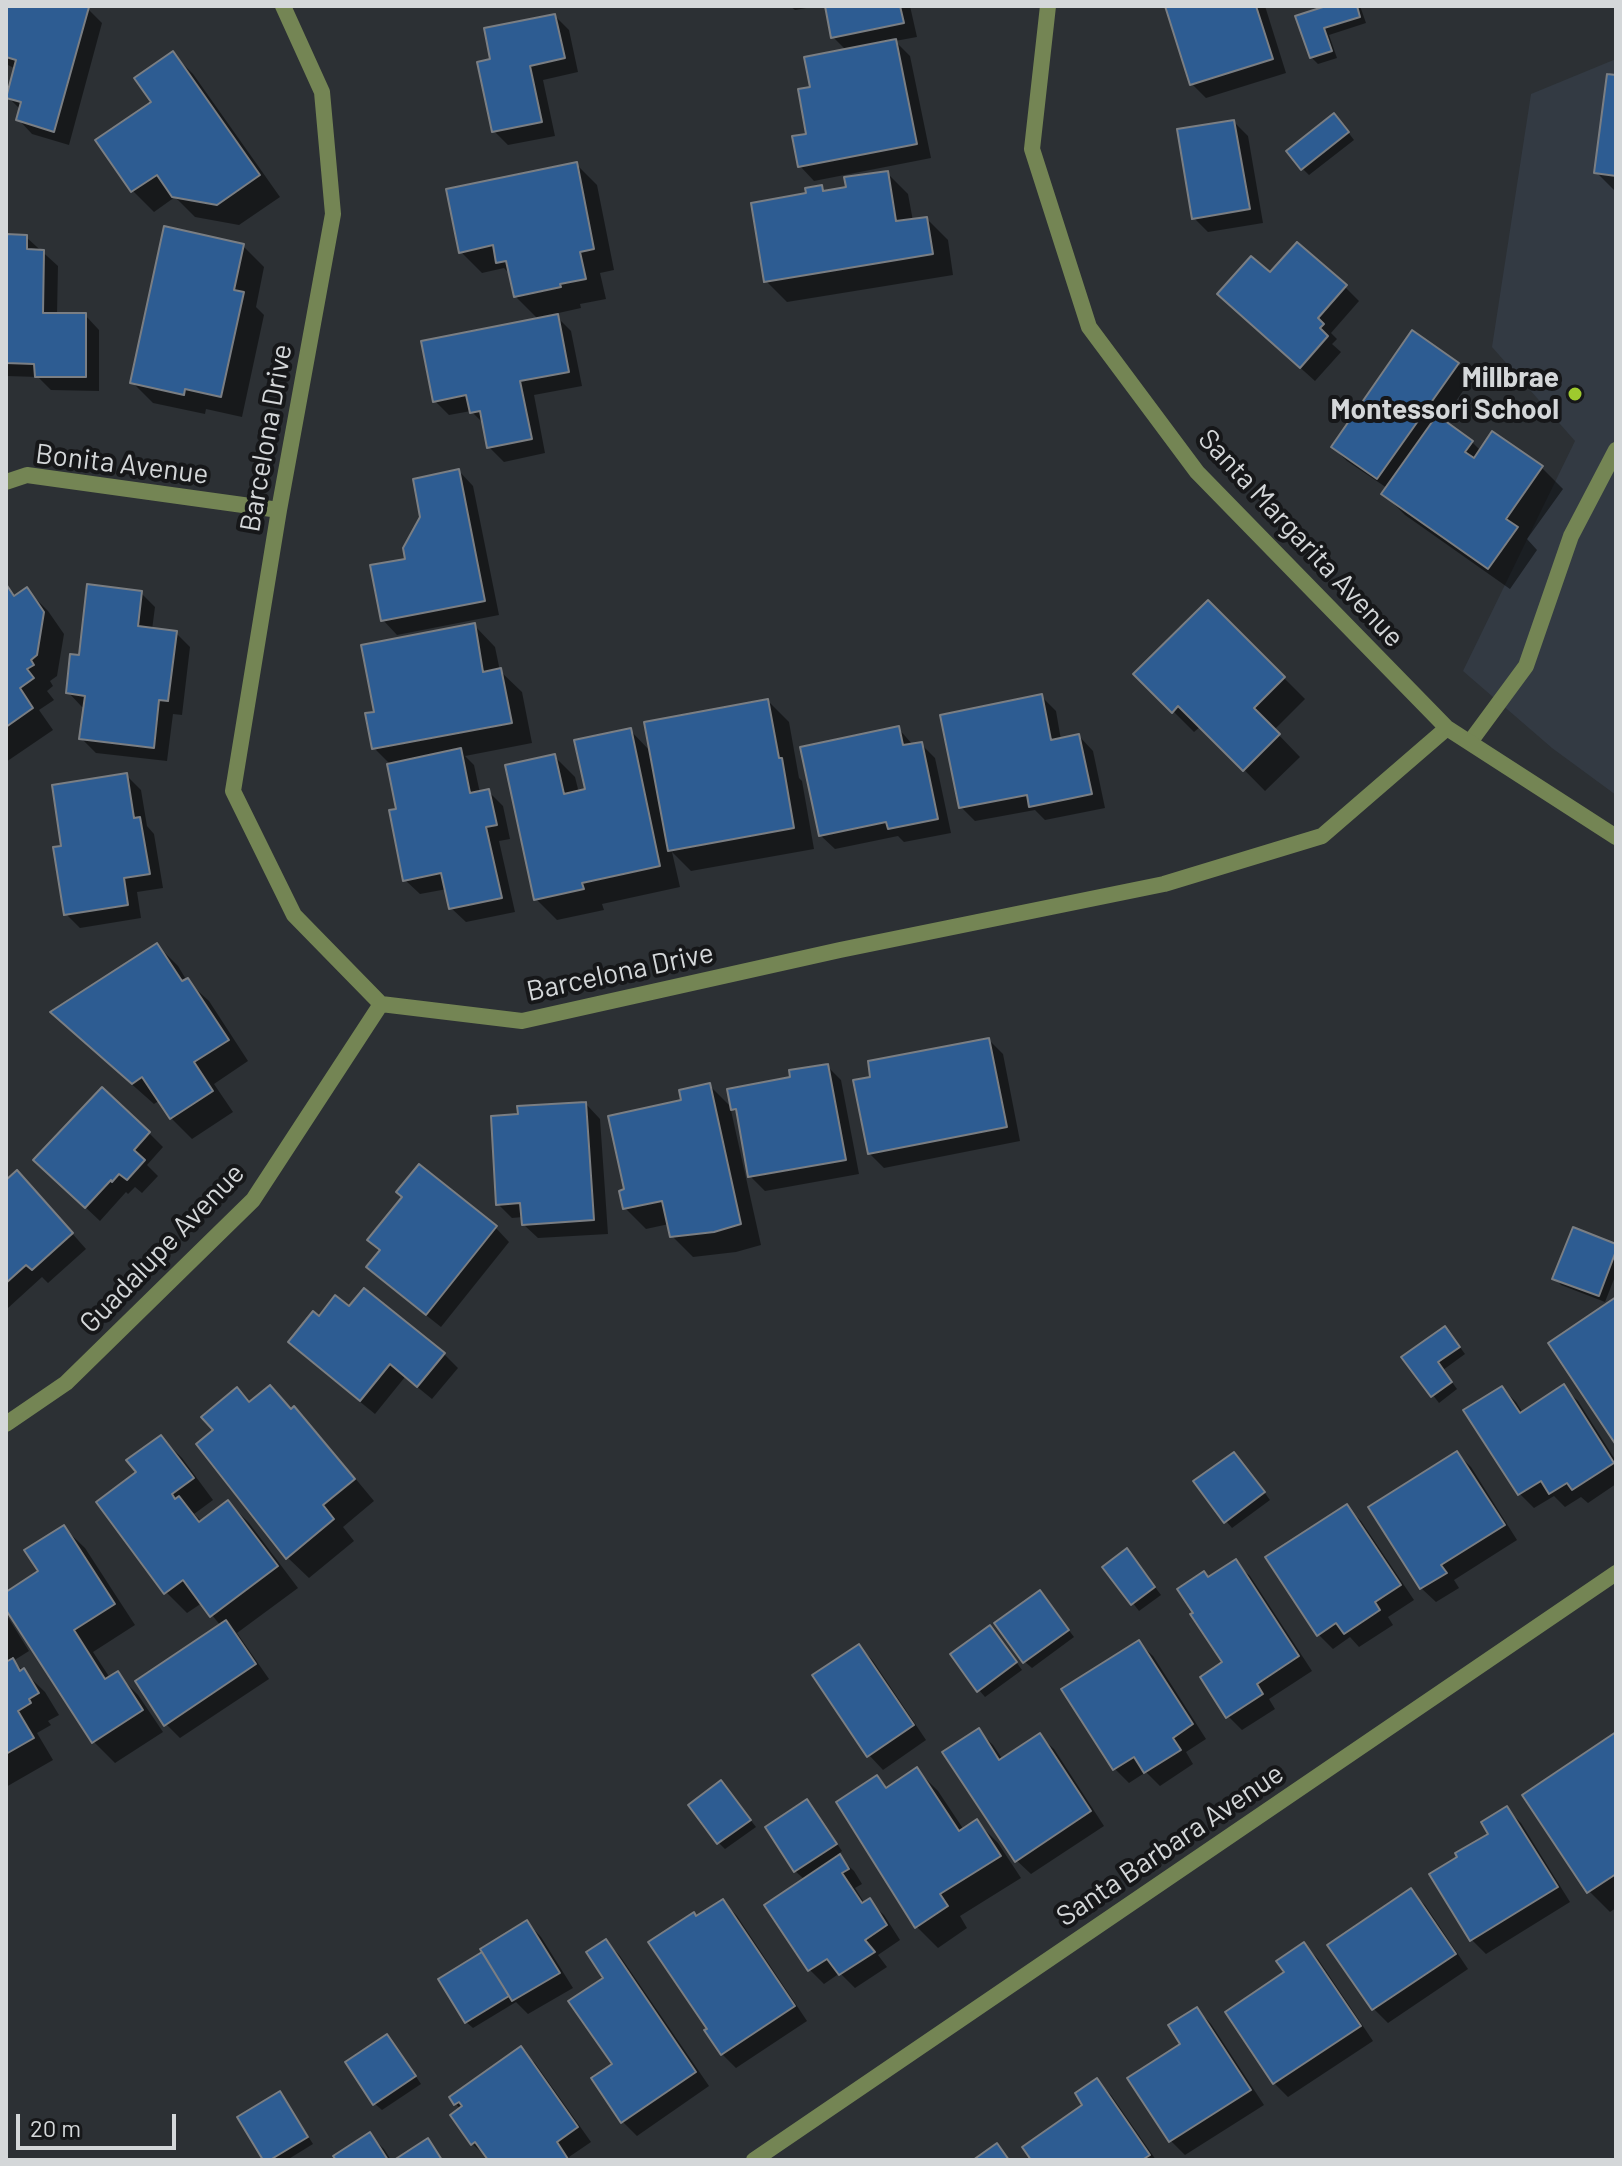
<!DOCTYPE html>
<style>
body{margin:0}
#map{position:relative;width:1622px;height:2166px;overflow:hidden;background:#2c3034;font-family:Barlow,sans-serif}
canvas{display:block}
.frame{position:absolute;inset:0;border:8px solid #d4d7d9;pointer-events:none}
.scale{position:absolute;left:16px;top:2114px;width:160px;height:36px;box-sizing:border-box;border:4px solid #d4d7d9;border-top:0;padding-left:10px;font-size:24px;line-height:28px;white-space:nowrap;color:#d4d7d9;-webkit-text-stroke:6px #161719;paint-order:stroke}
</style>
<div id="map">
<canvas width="1622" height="2166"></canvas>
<div class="frame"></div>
<div class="scale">20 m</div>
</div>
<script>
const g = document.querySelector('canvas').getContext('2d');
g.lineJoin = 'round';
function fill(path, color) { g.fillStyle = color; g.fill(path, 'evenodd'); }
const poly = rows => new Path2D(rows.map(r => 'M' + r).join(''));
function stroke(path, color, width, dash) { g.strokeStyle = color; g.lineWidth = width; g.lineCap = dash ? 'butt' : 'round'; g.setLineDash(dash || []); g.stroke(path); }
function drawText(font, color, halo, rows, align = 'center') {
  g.font = font + ' Barlow,sans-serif'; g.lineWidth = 8; g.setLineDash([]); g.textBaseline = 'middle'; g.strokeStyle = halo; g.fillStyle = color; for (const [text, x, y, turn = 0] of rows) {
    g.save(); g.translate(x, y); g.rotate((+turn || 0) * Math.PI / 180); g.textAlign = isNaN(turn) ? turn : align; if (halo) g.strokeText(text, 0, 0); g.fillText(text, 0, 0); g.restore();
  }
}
const built = poly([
 [1616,59,1616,795,1552,748,1463,671,1575,441,1492,347,1531,94]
]);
const shadow = poly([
 [8,6,79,6,88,9,102,23,69,145,32,134,18,119,21,110,8,97,16,69,6,64,6,14],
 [790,6,818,6,795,10],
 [827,6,910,6,917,37,895,41,910,56,931,158,814,181,800,166,809,135,812,88,847,51,833,37],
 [1167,6,1265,6,1286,73,1206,98,1192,84],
 [1332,6,1360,6,1366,23,1329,35,1337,58,1318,64,1311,57],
 [555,16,569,30,578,72,543,80,555,136,508,145,494,131,493,60],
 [172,53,193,74,280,197,239,225,195,217,175,197,154,212,133,191,98,141,153,102],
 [1616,77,1616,192,1596,172],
 [1234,122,1248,136,1263,223,1208,232,1194,218],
 [1341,123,1354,140,1309,175,1302,168],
 [576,164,597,185,614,270,600,273,606,299,580,304,581,308,554,314,571,331,582,386,534,395,545,453,504,462,489,447,485,425,471,411,449,415,435,401,539,320,515,296,511,275,504,268,482,273,461,252],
 [887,173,908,194,913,221,927,219,948,240,953,275,787,302,766,281,821,187,826,193,848,188],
 [6,236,26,237,58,266,57,315,85,315,99,330,99,391,51,390,38,377,6,376],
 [243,246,264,267,256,307,264,315,242,417,206,409,205,414,153,403,132,382],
 [1270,275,1345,287,1359,301,1331,333,1337,339,1332,344,1341,352,1315,381,1234,308],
 [1458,364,1472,378,1442,421,1472,442,1481,451,1493,433,1542,468,1563,489,1527,539,1537,550,1510,589,1405,515,1384,494,1387,488,1347,461,1333,447],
 [459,471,473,486,499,615,397,635,383,620,407,560],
 [6,586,17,597,27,590,48,611,64,634,57,676,50,681,53,686,47,691,54,700,39,710,53,730,6,762],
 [141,593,155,607,152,630,176,633,190,647,182,715,173,714,167,761,96,753,81,738,85,707,82,707,68,692],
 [1208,602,1305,699,1274,730,1300,757,1265,791,1201,726,1194,732,1136,674],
 [474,625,495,647,500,671,522,692,532,743,465,756,474,765,480,793,488,791,503,806,510,839,499,841,515,912,466,922,451,908,447,889,420,894,405,880,399,810,391,765,374,748,376,713],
 [1041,696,1056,711,1061,740,1079,736,1093,751,1105,808,1045,820,1035,810,975,821,961,807],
 [768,701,789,722,799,778,802,781,814,849,691,871,672,852,680,887,602,904,604,910,557,920,536,899,554,756,575,777,579,793,587,791,630,730,651,752],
 [898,728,913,745,921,744,935,758,951,833,904,842,898,836,835,849,820,835],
 [126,775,141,790,147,826,154,834,163,888,137,892,141,918,80,928,66,914,64,848],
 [157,945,178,966,187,981,209,1001,248,1061,214,1084,233,1112,192,1139,171,1118,160,1100,154,1104,74,1033],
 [989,1040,1003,1054,1020,1141,884,1168,869,1153],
 [827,1066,841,1080,859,1174,765,1191,750,1176,739,1115,733,1109,793,1078],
 [709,1085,730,1106,761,1245,736,1252,693,1257,672,1236,669,1224,646,1229,625,1208,683,1102],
 [586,1104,600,1119,608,1234,538,1238,523,1224,523,1217,512,1218,498,1204,520,1115],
 [149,1133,163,1147,147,1165,158,1176,142,1193,135,1187,128,1194,126,1192,100,1221,50,1174],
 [6,1183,31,1187,86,1249,48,1283,42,1277,8,1308,6,1305],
 [495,1227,509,1242,441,1327,383,1281,369,1267,381,1252,370,1240],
 [1616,1246,1616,1274,1605,1302,1561,1285,1555,1278],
 [349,1309,444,1354,458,1368,432,1399,405,1377,375,1414,304,1356,290,1342,319,1319],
 [1451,1335,1465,1354,1443,1370,1457,1389,1439,1403,1404,1357],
 [270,1387,315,1430,374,1501,343,1527,354,1541,309,1578,288,1558,215,1430,237,1390,251,1403],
 [1563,1387,1578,1401,1616,1461,1616,1484,1588,1503,1581,1497,1565,1507,1554,1496,1534,1508,1520,1494,1466,1411,1502,1388,1516,1402,1523,1413],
 [161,1437,182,1458,213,1500,194,1514,202,1522,228,1502,249,1523,298,1588,237,1633,269,1679,180,1738,166,1724,221,1626,202,1603,187,1613,166,1592,138,1473],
 [1457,1453,1471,1467,1517,1540,1454,1580,1459,1588,1436,1602,1421,1588],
 [1241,1461,1270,1500,1232,1528,1226,1521],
 [1347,1507,1361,1521,1414,1600,1388,1617,1393,1625,1359,1647,1350,1637,1333,1649,1319,1635,1268,1558],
 [63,1527,85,1548,135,1625,93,1652,110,1678,117,1674,138,1695,163,1732,115,1763,94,1742,10,1612,6,1614,29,1651,13,1661,45,1692,59,1715,48,1721,51,1725,37,1733,53,1760,6,1787,6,1611,9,1612,6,1607,6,1594,41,1572],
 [1133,1558,1161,1595,1139,1611,1105,1567],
 [1235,1562,1250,1576,1312,1671,1269,1699,1275,1709,1242,1730,1228,1716,1225,1663,1208,1579],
 [1040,1592,1074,1637,1032,1668,1025,1662],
 [996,1634,1022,1670,985,1697,979,1690],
 [1138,1642,1153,1656,1206,1739,1186,1752,1193,1764,1160,1786,1146,1772,1129,1783,1115,1769,1064,1690],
 [859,1646,873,1661,926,1740,883,1770,869,1755],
 [979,1731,993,1745,1003,1760,1039,1735,1054,1749,1104,1826,1031,1874,1016,1860],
 [1616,1735,1616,1908,1610,1912,1589,1891],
 [917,1770,938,1791,964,1830,977,1822,998,1843,1021,1878,960,1916,967,1928,938,1948,917,1927,876,1778,888,1789],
 [727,1790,756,1827,725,1849,719,1843],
 [807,1801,813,1808,842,1851,837,1855,854,1871,862,1884,855,1888,865,1904,869,1901,884,1915,900,1940,878,1955,887,1967,855,1988,840,1973,824,1984,810,1970,805,1880,795,1871],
 [1506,1808,1521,1823,1570,1902,1486,1954,1472,1940,1432,1875,1490,1834],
 [1411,1891,1425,1905,1468,1969,1388,2023,1374,2009,1330,1945],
 [723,1901,737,1916,807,2021,736,2068,722,2054,709,2029],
 [527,1922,541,1937,573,1988,528,2014,516,2002,473,2028,466,2022],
 [606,1941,620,1956,709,2086,637,2136,623,2122,606,1978],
 [1304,1944,1318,1959,1373,2041,1288,2097,1274,2083,1287,1973],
 [1197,2009,1211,2024,1264,2105,1185,2155,1171,2141,1182,2045],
 [393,2043,421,2084,382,2110,375,2104,347,2062],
 [520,2049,535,2063,591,2142,569,2157,571,2160,491,2160,472,2144,461,2110,456,2104],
 [1097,2081,1111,2095,1156,2160,1034,2160,1085,2106],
 [279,2094,286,2101,313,2144,287,2160,266,2160],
 [370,2135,384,2149,391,2160,338,2160]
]);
const building = poly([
 [6,6,89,7,54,132,16,120,21,102,6,98,16,60,6,57,6,6],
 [825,6,900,6,904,23,831,38,825,6],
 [1165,6,1256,6,1273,59,1190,85,1165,6],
 [1326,6,1357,6,1360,17,1324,28,1332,51,1310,58,1295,16,1326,6],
 [555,14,565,58,530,66,542,122,492,132,477,62,490,59,484,28,555,14],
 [896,39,917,144,798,167,792,136,806,134,798,89,810,87,804,57,896,39],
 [173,51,260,175,217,205,172,197,157,175,131,192,95,140,151,102,134,78,173,51],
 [1607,74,1616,75,1616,176,1594,173,1607,74],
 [1334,113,1349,132,1301,170,1286,151,1334,113],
 [1234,120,1250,209,1192,219,1177,129,1234,120],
 [577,162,594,249,580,252,586,279,560,284,561,287,514,297,506,261,496,263,493,245,459,253,446,189,577,162],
 [888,171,896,221,927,217,933,254,764,282,751,203,806,193,805,188,822,185,823,191,846,187,844,177,888,171],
 [164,226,244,244,234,290,244,292,221,397,185,389,184,395,130,383,164,226],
 [6,234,27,235,27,249,44,250,43,313,86,313,86,377,35,377,34,364,6,363,6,234],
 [1297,242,1347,285,1318,318,1324,324,1320,328,1328,336,1300,368,1217,294,1251,256,1270,272,1297,242],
 [558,314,569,372,520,381,532,439,487,448,480,411,470,413,466,395,433,402,421,341,558,314],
 [1412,330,1459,363,1377,479,1331,447,1412,330],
 [1437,415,1473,441,1465,452,1474,458,1492,431,1543,466,1506,519,1518,527,1488,569,1381,494,1437,415],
 [459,469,485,601,381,621,370,565,405,559,403,548,420,517,413,479,459,469],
 [6,584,14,596,27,587,44,612,37,655,31,660,34,665,27,669,34,678,20,688,33,708,6,727,6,584],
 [87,584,142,591,138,626,177,631,168,701,159,700,154,748,79,739,85,696,66,693,70,654,79,655,87,584],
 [1208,600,1285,677,1254,708,1280,734,1243,771,1178,706,1172,713,1133,674,1208,600],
 [475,623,483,672,501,668,512,723,372,749,365,713,374,712,361,645,475,623],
 [1042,694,1051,740,1079,734,1092,794,1029,807,1027,795,959,808,940,715,1042,694],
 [768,699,779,758,782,758,794,828,668,851,644,722,768,699],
 [899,726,903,745,922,742,938,819,888,829,886,822,819,836,800,747,899,726],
 [631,728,660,866,582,883,584,889,534,900,505,765,555,754,564,794,585,789,574,740,631,728],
 [461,748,470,793,489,789,497,825,486,827,502,898,449,909,441,873,403,881,389,810,396,809,387,764,461,748],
 [127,773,134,818,140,817,150,874,124,878,128,905,64,915,53,847,61,846,52,785,127,773],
 [157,943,182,981,188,978,229,1040,194,1062,213,1091,170,1119,142,1077,132,1084,50,1012,157,943],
 [989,1038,1007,1127,868,1154,853,1080,870,1077,868,1061,989,1038],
 [828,1064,846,1160,748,1177,736,1109,731,1110,727,1089,790,1077,789,1070,828,1064],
 [710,1083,741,1224,714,1232,670,1237,662,1201,623,1209,619,1191,624,1189,608,1116,681,1100,679,1090,710,1083],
 [102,1087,150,1132,134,1150,145,1160,127,1180,119,1174,112,1182,111,1180,85,1208,33,1160,102,1087],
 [586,1102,594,1220,522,1225,520,1203,496,1205,491,1116,518,1114,517,1106,586,1102],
 [419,1164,497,1226,426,1315,366,1267,380,1250,367,1240,402,1197,396,1192,419,1164],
 [17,1170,73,1233,32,1270,26,1265,6,1283,6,1180,17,1170],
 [1573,1227,1616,1244,1616,1251,1599,1296,1552,1279,1573,1227],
 [364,1288,445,1353,417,1387,390,1364,360,1401,288,1342,313,1311,319,1316,335,1295,349,1306,364,1288],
 [1616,1297,1616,1445,1548,1343,1616,1297],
 [1445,1326,1460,1347,1438,1362,1452,1382,1431,1397,1401,1357,1445,1326],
 [1564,1384,1614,1463,1572,1490,1567,1483,1549,1494,1541,1481,1518,1495,1463,1410,1502,1386,1520,1413,1564,1384],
 [270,1385,291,1409,294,1406,355,1479,323,1505,334,1519,286,1559,196,1444,213,1430,201,1417,237,1387,249,1402,270,1385],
 [161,1435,194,1478,172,1494,175,1499,179,1496,199,1522,228,1500,278,1566,210,1617,183,1580,164,1594,96,1502,136,1472,126,1460,161,1435],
 [1457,1451,1505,1525,1441,1565,1447,1573,1420,1589,1368,1507,1457,1451],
 [1234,1452,1265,1492,1224,1523,1193,1481,1234,1452],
 [1347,1504,1401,1585,1375,1602,1380,1610,1344,1634,1336,1623,1317,1636,1265,1557,1347,1504],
 [64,1525,115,1604,74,1630,105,1679,118,1671,143,1710,92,1743,6,1610,6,1592,38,1571,24,1550,64,1525],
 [1127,1548,1155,1587,1131,1605,1102,1567,1127,1548],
 [1236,1559,1299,1656,1257,1684,1263,1694,1226,1718,1200,1677,1222,1662,1190,1614,1193,1613,1177,1589,1204,1571,1208,1577,1236,1559],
 [1040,1590,1069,1630,1023,1663,994,1623,1040,1590],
 [226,1620,256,1664,164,1726,135,1681,226,1620],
 [990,1625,1017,1662,977,1692,950,1654,990,1625],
 [1139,1640,1193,1724,1173,1738,1181,1750,1144,1773,1134,1757,1113,1770,1061,1689,1139,1640],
 [859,1644,914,1725,867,1757,812,1675,859,1644],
 [13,1658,20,1671,24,1668,39,1693,29,1699,31,1703,18,1711,34,1738,6,1754,6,1662,13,1658],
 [979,1728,999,1760,1040,1733,1091,1811,1015,1862,942,1752,979,1728],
 [1616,1732,1616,1874,1587,1893,1522,1795,1616,1732],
 [917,1767,959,1831,977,1819,1001,1856,940,1894,948,1906,915,1928,836,1802,877,1775,886,1788,917,1767],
 [721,1780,751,1820,717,1844,688,1805,721,1780],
 [807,1799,837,1844,794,1872,765,1827,807,1799],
 [1507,1806,1558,1887,1470,1941,1429,1874,1457,1857,1455,1853,1488,1834,1481,1822,1507,1806],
 [840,1854,849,1869,842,1873,862,1903,870,1898,887,1925,865,1940,875,1952,839,1975,827,1959,808,1971,764,1905,840,1854],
 [1411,1888,1456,1954,1372,2010,1327,1945,1411,1888],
 [723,1899,795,2006,721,2055,704,2030,707,2029,648,1942,694,1912,696,1916,723,1899],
 [527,1920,560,1973,512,2001,480,1949,527,1920],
 [606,1939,696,2072,621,2123,591,2078,612,2064,568,2001,603,1978,586,1952,606,1939],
 [1304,1942,1361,2026,1273,2084,1225,2012,1284,1972,1276,1961,1304,1942],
 [482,1952,509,1996,465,2023,438,1979,482,1952],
 [1197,2007,1251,2090,1169,2142,1127,2078,1180,2044,1168,2025,1197,2007],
 [387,2034,416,2076,373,2105,345,2062,387,2034],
 [521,2046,578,2127,557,2142,568,2159,566,2160,488,2160,475,2142,471,2145,450,2115,462,2106,459,2102,454,2105,449,2097,521,2046],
 [1097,2078,1150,2155,1142,2160,1031,2160,1022,2147,1082,2105,1075,2093,1097,2078],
 [280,2091,308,2137,270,2160,263,2160,237,2117,280,2091],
 [370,2132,388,2160,336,2160,333,2156,370,2132],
 [428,2138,442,2160,394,2160,428,2138],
 [997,2143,1009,2160,973,2160,997,2143]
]);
const lane = poly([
 [1470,742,1526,666,1571,536,1616,450]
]);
const street = poly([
 [283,6,322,92,333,214,279,510,233,791,294,915,381,1004,522,1021,840,950,1164,884,1322,836,1447,728],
 [1048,6,1032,149,1089,327,1197,472,1447,728,1616,837],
 [6,482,27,475,279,510],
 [6,1424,66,1383,253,1200,381,1004],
 [754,2160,1616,1573]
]);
const markers = [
 [1575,394,8,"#9eca2e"]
];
const poiNames = [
 ["Millbrae",1559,378],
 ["Montessori School",1559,410]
];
const streetNames = [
 ["Barcelona Drive",266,438,-80],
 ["Bonita Avenue",122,464,7],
 ["Santa Margarita Avenue",1301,538,47],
 ["Barcelona Drive",620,972,-12],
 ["Guadalupe Avenue",162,1248,-46],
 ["Santa Barbara Avenue",1170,1845,-34]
];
fill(built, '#333a43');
fill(shadow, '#0007');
fill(building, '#2d5c92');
stroke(building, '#7a7e83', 2);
stroke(lane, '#748554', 16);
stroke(street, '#748554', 16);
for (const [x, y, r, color] of markers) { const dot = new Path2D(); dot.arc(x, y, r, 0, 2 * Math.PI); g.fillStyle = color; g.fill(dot); stroke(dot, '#161719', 3); }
drawText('bold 28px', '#d4d7d9', '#161719', poiNames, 'right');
drawText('28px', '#d4d7d9', '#161719', streetNames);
</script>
